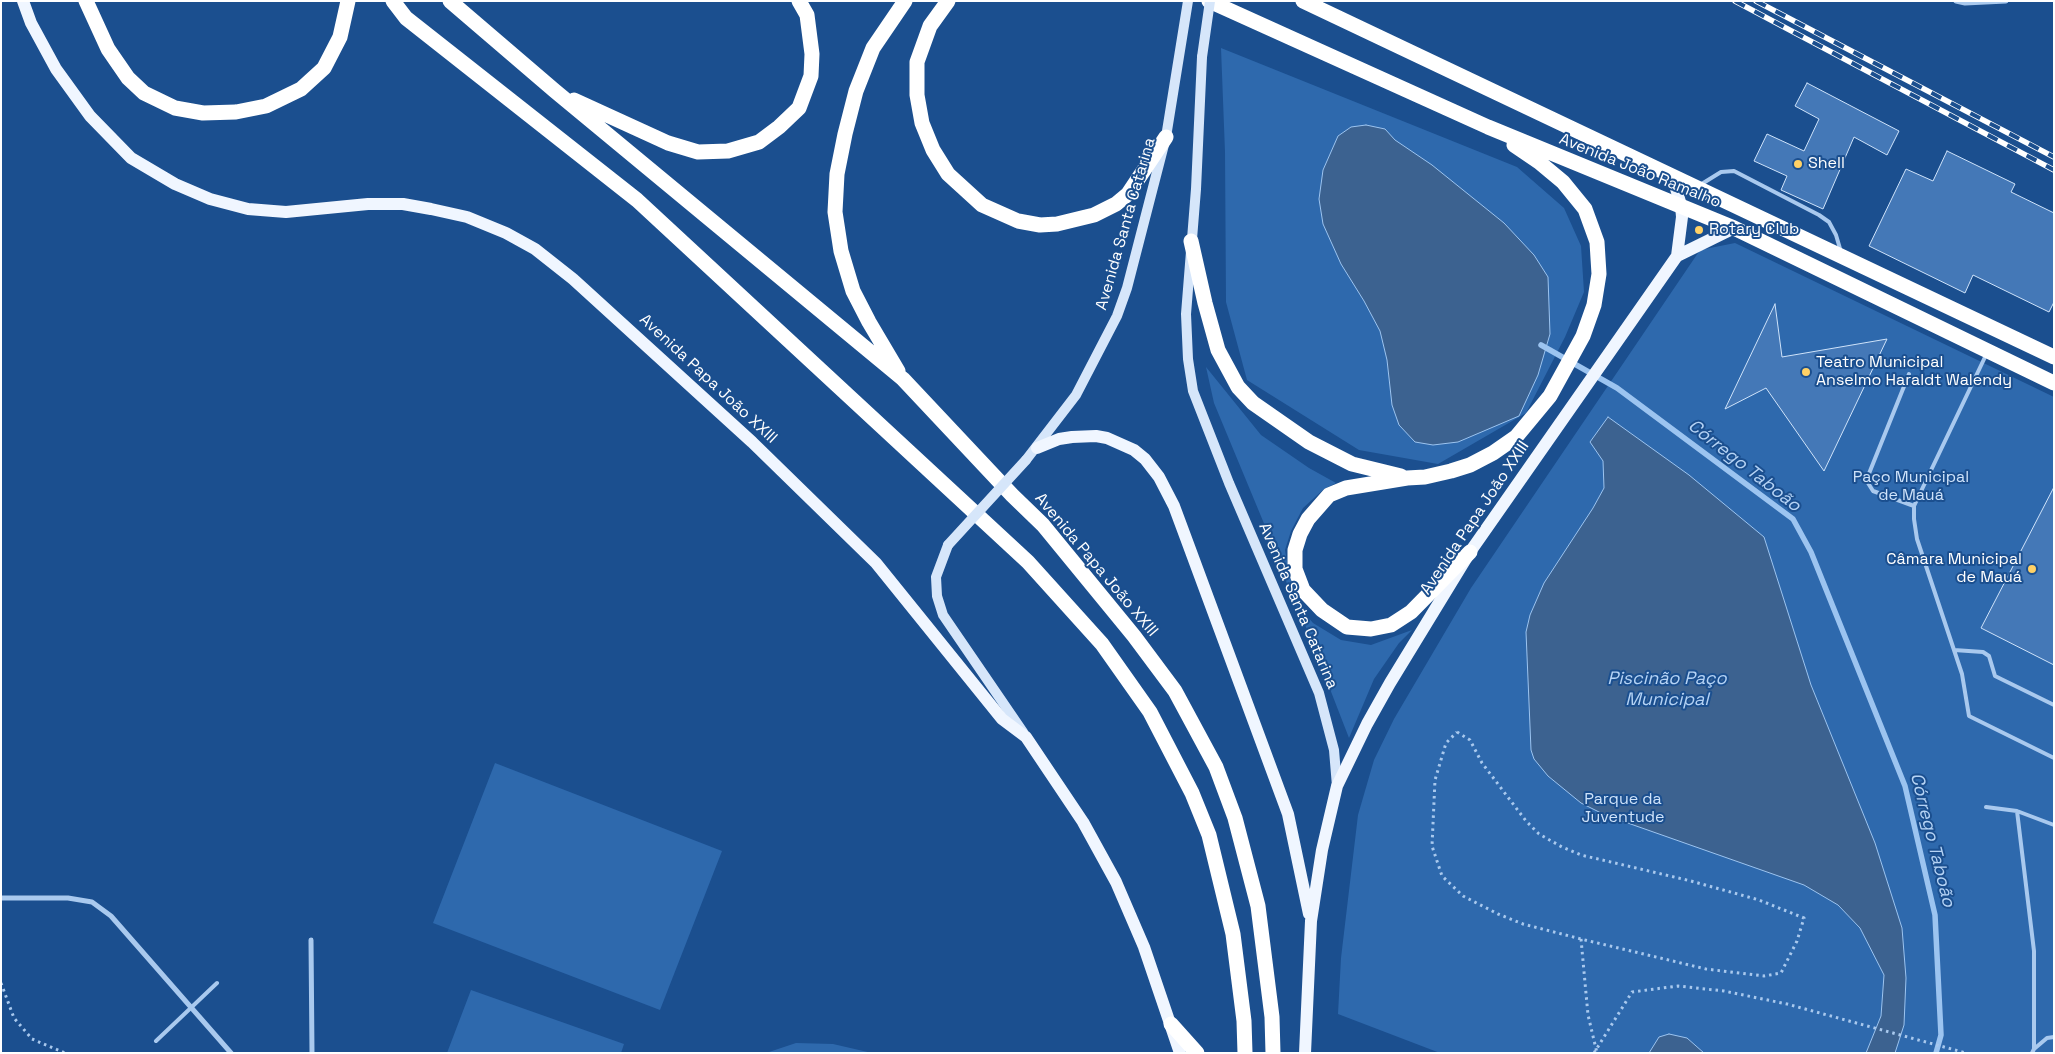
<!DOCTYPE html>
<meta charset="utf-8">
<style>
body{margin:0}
#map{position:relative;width:2055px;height:1054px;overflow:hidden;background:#1b4f8f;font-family:"Space Grotesk",sans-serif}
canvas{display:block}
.frame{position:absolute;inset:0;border:2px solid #fff;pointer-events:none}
</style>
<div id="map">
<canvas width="2055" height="1054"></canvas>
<div class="frame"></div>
</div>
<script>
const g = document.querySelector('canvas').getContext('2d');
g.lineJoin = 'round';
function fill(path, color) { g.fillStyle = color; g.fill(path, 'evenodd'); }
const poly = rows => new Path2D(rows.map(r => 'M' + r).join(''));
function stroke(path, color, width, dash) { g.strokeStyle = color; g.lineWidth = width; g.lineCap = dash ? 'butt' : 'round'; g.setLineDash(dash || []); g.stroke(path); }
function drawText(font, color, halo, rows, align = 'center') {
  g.font = font + ' "Space Grotesk",sans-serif'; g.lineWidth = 4; g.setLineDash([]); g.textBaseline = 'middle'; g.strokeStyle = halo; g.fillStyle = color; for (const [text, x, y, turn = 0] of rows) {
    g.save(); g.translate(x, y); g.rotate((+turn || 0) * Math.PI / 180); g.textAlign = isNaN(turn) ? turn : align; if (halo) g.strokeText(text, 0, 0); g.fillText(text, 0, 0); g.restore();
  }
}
const green = poly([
 [1221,48,1517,167,1564,208,1581,246,1584,292,1565,337,1526,413,1438,464,1359,450,1247,380,1226,302,1225,152],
 [1735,243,2054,397,2054,1053,1440,1053,1338,1014,1341,958,1358,815,1374,760,1394,719,1471,588,1700,250],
 [1206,367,1261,435,1309,468,1336,483,1324,489,1303,508,1291,531,1285,550,1289,574,1302,610,1313,623,1341,640,1371,645,1412,630,1399,643,1374,679,1349,738,1304,622,1290,593,1280,562,1214,403],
 [495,763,722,851,660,1010,433,923],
 [471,990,624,1044,621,1053,447,1053],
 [796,1043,833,1044,872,1053,766,1053]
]);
const water = poly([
 [1366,125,1385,129,1395,140,1432,165,1504,223,1534,255,1548,277,1550,334,1538,375,1519,416,1458,442,1433,445,1415,442,1399,425,1392,405,1387,360,1380,331,1364,301,1341,264,1323,224,1319,199,1323,170,1338,136,1351,127,1366,125],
 [1608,417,1689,475,1764,537,1811,685,1875,843,1902,928,1906,978,1904,1025,1895,1053,1866,1053,1881,1016,1884,975,1860,928,1838,905,1804,885,1605,815,1581,803,1548,776,1534,759,1531,750,1526,632,1530,615,1544,583,1593,508,1604,488,1603,461,1590,442,1608,417],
 [1669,1034,1687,1038,1704,1053,1649,1053,1659,1037,1669,1034]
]);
const stream = poly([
 [1541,345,1617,388,1793,519,1811,552,1905,786,1935,915,1941,1035,1936,1053]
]);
const building = poly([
 [1807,83,1899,131,1887,155,1854,137,1823,209,1781,190,1787,176,1754,161,1767,134,1804,151,1819,119,1795,106,1807,83],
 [1947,151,2015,184,2011,192,2054,213,2054,302,2049,312,1973,275,1965,293,1869,246,1906,169,1933,181,1947,151],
 [1775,304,1782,357,1887,339,1824,471,1766,388,1725,409,1775,304],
 [2054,487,2054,665,1981,628,2054,487]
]);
const path = poly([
 [1457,732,1470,740,1482,763,1526,821,1539,834,1562,847,1581,855,1691,881,1759,900,1804,918,1797,941,1781,973,1764,976,1706,969,1581,939,1523,924,1498,914,1463,896,1442,876,1432,846,1435,780,1446,743,1457,732],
 [1581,939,1588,1015,1597,1053],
 [1,983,14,1018,32,1039,65,1053],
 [1594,1053,1632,992,1678,986,1724,991,1787,1004,1966,1053]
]);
const lane = poly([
 [1700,185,1721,172,1734,171,1819,215,1829,222,1836,235,1841,252],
 [1986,355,1914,506,1914,519,1917,539,1962,674,1969,716,2054,758],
 [1909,374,1868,476,1868,483,1873,491,1914,506],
 [1954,650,1983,652,1989,656,1995,676,2054,705],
 [1986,807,2017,811,2054,825],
 [2017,811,2034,951,2034,1049],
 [156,1041,217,983],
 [2032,1053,2034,1049,2047,1038,2054,1037]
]);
const street = poly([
 [1956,1,1965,3,2006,1],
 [1,898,68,898,92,902,111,916,231,1053],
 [311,940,312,1053]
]);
const secondary = poly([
 [1202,57,1196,189,1186,314,1188,359,1193,391,1229,483,1319,693,1334,750,1337,786],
 [1026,460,1076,395,1117,316,1127,288,1166,137,1188,1],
 [948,545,936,577,937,596,943,615,1023,732]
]);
const primary = poly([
 [23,1,31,23,56,69,90,116,131,158,175,184,210,199,248,209,286,212,368,204,403,204,431,209,467,217,506,233,535,249,573,279,752,442,876,563,1002,719,1026,737,1083,822,1116,882,1144,947,1180,1053],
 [1677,256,1734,228],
 [1037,448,1059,439,1072,437,1096,436,1107,438,1134,450,1145,459,1159,477,1174,506,1187,541,1288,814,1309,914],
 [1305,1053,1311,921,1322,850,1337,786,1367,724,1390,683,1470,552,1677,256,1682,217,1681,205,1672,176]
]);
const highway = poly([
 [86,1,108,49,128,78,144,93,175,108,203,113,236,112,266,106,301,89,324,68,340,37,348,1],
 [393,1,406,18,637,200,1028,562,1102,644,1150,712,1192,793,1209,835,1233,934,1244,1021,1245,1053],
 [450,1,555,91,903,379,1012,495,1043,525,1134,636,1175,691,1216,767,1235,818,1258,906,1272,1017,1273,1053],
 [948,1,930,26,917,62,917,95,922,123,933,150,948,174,982,205,1018,221,1040,225,1057,224,1094,215,1116,204,1128,194,1166,137],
 [1209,1,1488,127,1734,228,2054,383],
 [1303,1,2054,357],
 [574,100,668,143,698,152,728,151,759,142,779,127,799,108,811,76,812,54,807,15,799,1],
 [1191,241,1205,303,1218,350,1238,387,1253,403,1309,442,1352,464,1401,476],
 [898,371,869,322,853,291,841,251,835,212,837,174,845,134,856,91,873,48,905,1],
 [1470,552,1411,612,1391,625,1371,629,1347,627,1322,610,1303,590,1295,569,1295,550,1300,534,1308,519,1329,495,1346,488,1407,478,1425,477,1451,471,1470,465,1493,453,1516,437,1550,396,1583,336,1594,305,1599,274,1597,242,1585,209,1563,182,1539,162,1514,145],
 [1171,1024,1197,1053]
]);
const rail = poly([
 [1735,1,2054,170],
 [1756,1,2054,157]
]);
const secondaryBridge = poly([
 [1202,57,1210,1],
 [948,545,1026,460]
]);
const markers = [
 [1798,164,5,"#ffd166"],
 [1699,230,5,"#ffd166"],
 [1806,372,5,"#ffd166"],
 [2032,569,5,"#ffd166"]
];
const poiNames = [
 ["Shell",1808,164],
 ["Rotary Club",1709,230],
 ["Teatro Municipal",1816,363],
 ["Anselmo Haraldt Walendy",1816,381],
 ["Câmara Municipal",2022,560,"right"],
 ["de Mauá",2022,578,"right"]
];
const streetNames = [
 ["Avenida João Ramalho",1640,171,22],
 ["Avenida Santa Catarina",1126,224,-74],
 ["Avenida Papa João XXIII",708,379,43],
 ["Avenida Papa João XXIII",1475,518,-56],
 ["Avenida Papa João XXIII",1096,565,50],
 ["Avenida Santa Catarina",1298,606,67]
];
const parkNames = [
 ["Paço Municipal",1911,478],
 ["de Mauá",1911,496],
 ["Parque da",1623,800],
 ["Juventude",1623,818]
];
const waterNames = [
 ["Córrego Taboão",1744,466,38],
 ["Piscinão Paço",1667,679],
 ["Municipal",1667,700],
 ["Córrego Taboão",1932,840,76]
];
fill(green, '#2e69ad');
fill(water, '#3c6290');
stroke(water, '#9cc4f0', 1);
stroke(stream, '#9cc4f0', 5.5);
fill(building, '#4478b7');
stroke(building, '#cfe3fa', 1);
stroke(path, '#a9c9ee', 3, [2.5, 4]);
stroke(lane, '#a9c9ee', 4);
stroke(street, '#a9c9ee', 5);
stroke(secondary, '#d6e6fa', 10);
stroke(primary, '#f0f6ff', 12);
stroke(highway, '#fff', 15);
stroke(rail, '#fff', 5.5);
stroke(rail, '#1b4f8f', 4, [11]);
stroke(secondaryBridge, '#d6e6fa', 10);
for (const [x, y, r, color] of markers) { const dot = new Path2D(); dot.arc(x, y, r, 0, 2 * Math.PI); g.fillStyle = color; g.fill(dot); stroke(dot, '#1b4f8f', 2); }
drawText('16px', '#fff', '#1b4f8f', poiNames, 'left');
drawText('16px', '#fff', '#1b4f8f', streetNames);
drawText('16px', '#cfe3fa', '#1b4f8f', parkNames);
drawText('italic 18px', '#b5d3f5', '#1b4f8f', waterNames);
</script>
